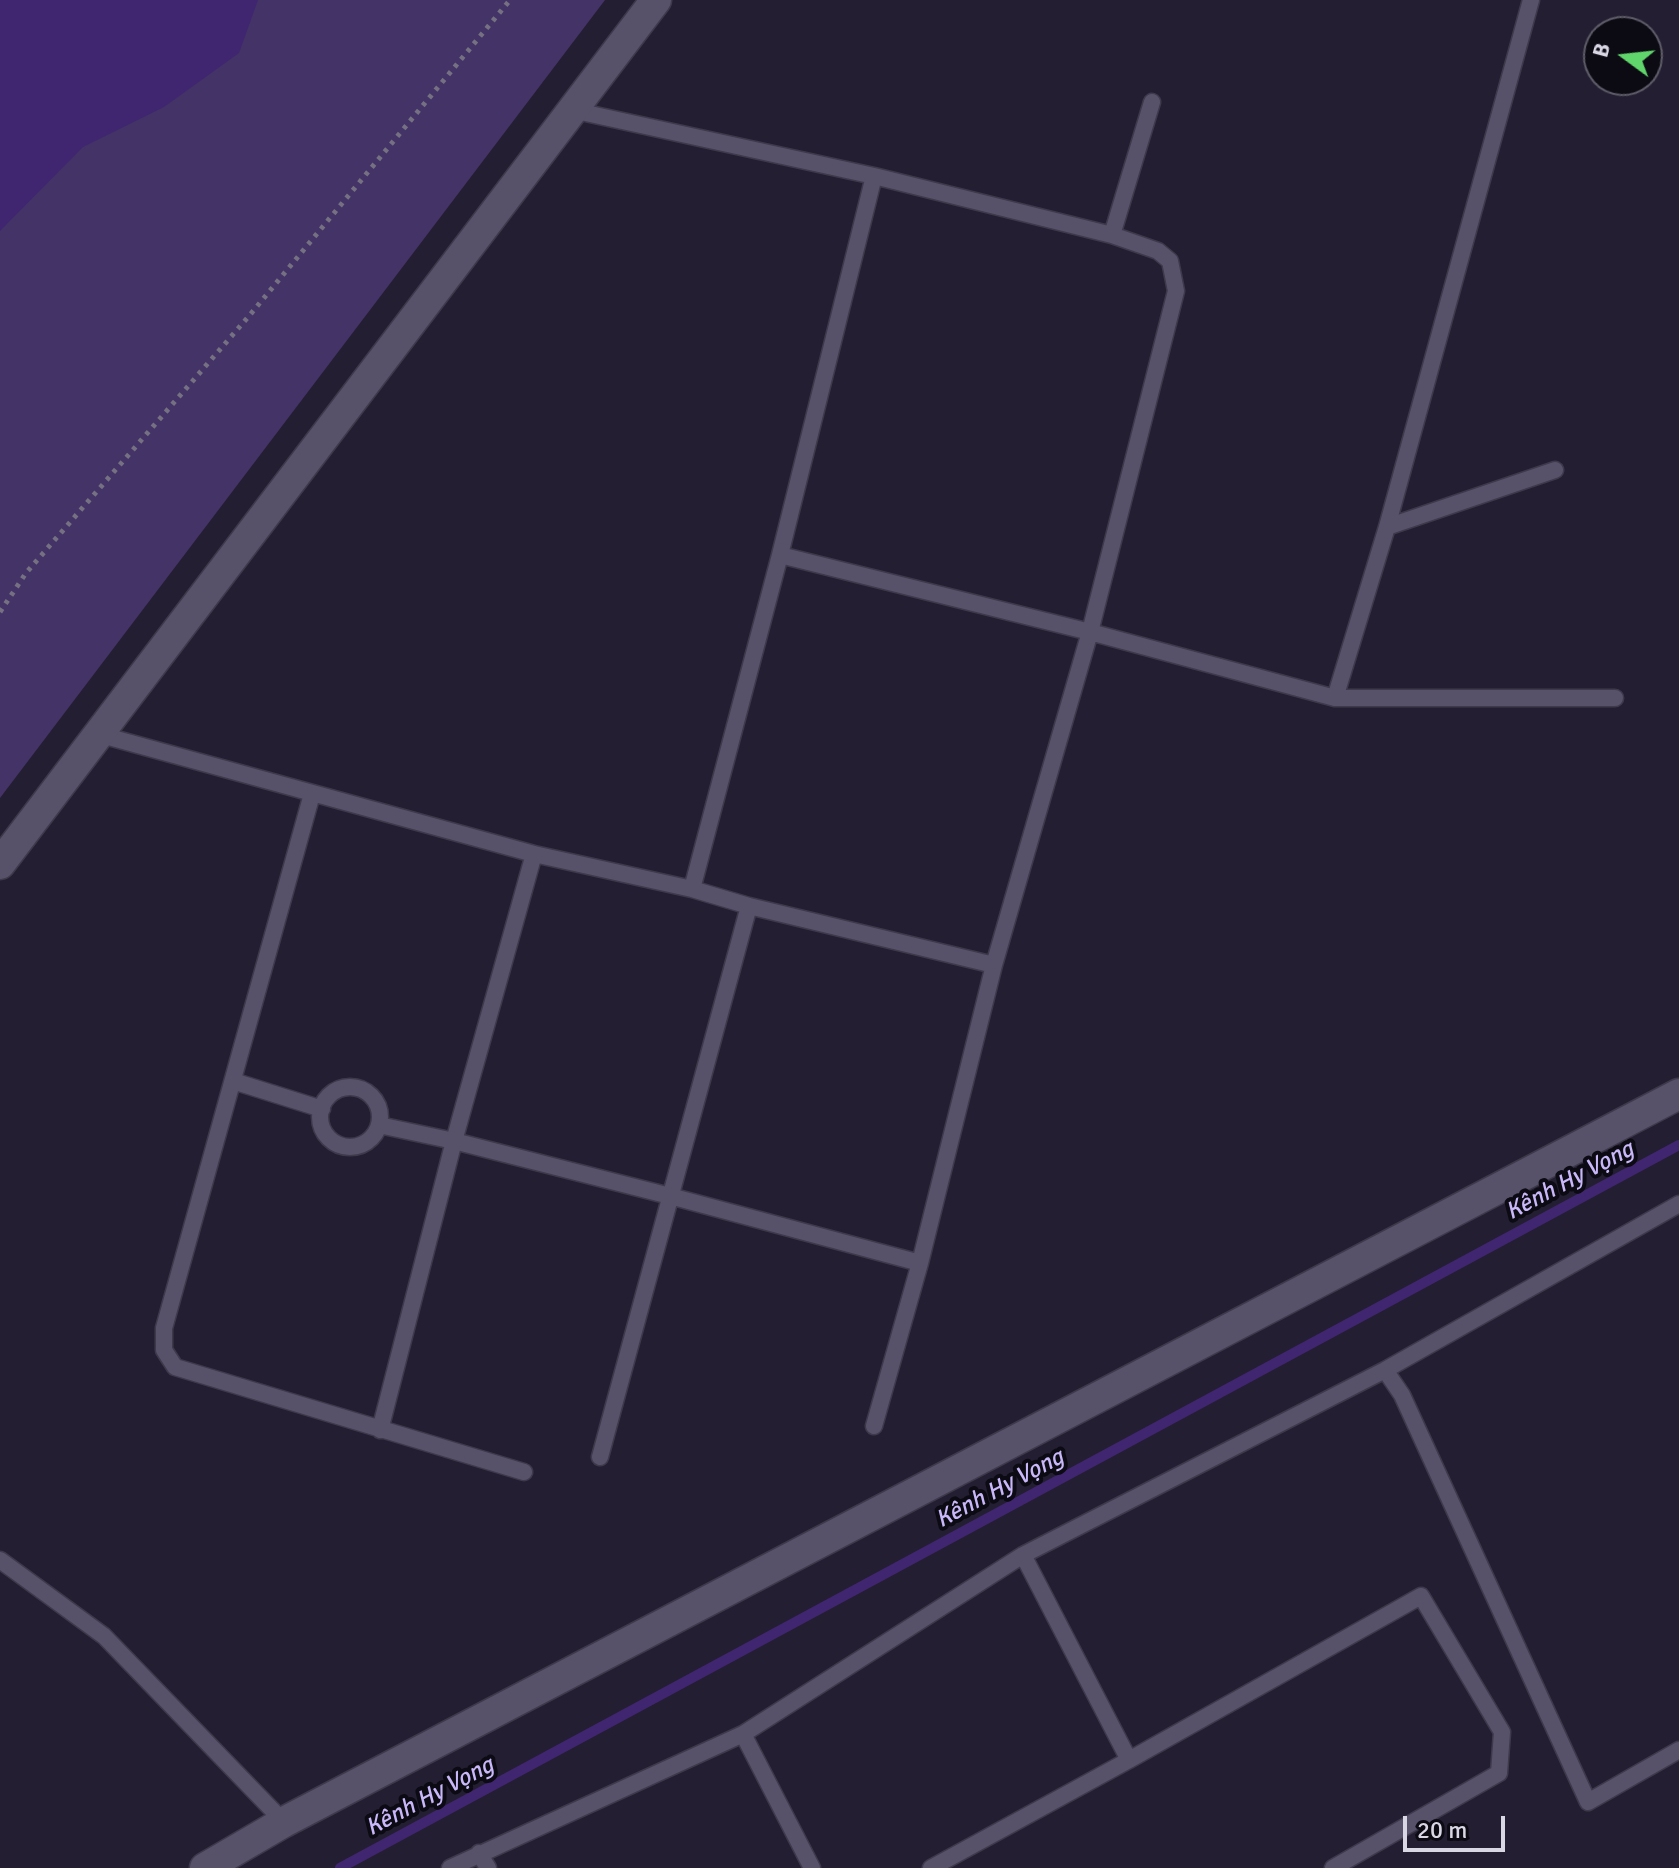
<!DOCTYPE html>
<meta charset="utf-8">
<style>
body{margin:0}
#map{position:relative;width:1679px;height:1868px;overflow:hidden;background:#241e33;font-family:Signika,sans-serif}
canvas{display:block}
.north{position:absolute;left:1583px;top:16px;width:80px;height:80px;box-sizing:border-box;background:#0c0a13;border:2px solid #5e5c67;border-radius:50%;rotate:285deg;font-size:22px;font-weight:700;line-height:32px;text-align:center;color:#dad7e5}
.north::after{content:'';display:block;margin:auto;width:28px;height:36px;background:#60d56b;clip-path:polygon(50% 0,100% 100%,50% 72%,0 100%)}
.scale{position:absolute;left:1403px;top:1816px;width:102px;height:36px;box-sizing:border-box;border:4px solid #dad7e5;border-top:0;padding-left:10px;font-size:24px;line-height:28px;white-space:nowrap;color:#dad7e5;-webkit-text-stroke:6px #0c0a13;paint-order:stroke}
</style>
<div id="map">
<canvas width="1679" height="1868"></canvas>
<div class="north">B</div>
<div class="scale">20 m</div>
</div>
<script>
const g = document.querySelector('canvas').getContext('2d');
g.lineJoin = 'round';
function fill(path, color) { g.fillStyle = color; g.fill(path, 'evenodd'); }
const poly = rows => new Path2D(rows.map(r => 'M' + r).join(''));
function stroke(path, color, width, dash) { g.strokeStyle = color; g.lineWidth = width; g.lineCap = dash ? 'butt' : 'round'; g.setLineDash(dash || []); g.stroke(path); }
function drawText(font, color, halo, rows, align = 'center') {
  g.font = font + ' Signika,sans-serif'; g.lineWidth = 8; g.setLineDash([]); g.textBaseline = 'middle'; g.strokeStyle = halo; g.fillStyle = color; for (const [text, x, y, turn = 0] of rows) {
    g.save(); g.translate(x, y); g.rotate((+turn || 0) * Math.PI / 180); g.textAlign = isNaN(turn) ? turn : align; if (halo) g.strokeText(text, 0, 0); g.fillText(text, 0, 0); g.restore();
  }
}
const green = poly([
 [0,0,605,0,0,798]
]);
const water = poly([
 [0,0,258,0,239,53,164,107,83,147,0,231]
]);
const stream = poly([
 [340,1868,1679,1145]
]);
const path = poly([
 [0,612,26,573,249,316,510,0]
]);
const service = poly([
 [572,110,874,176,1112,235,1158,251,1170,261,1176,291,1090,632,994,965,920,1263,874,1426],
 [1112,235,1152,102],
 [1387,527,1555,470],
 [780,555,1090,632,1335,698,1615,698],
 [1335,698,1387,527,1531,0],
 [98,734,534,854,692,889,749,906,994,965],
 [312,794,164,1328,164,1350,175,1367,524,1472],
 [692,889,780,555,874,176],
 [233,1081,322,1109],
 '320 1117a30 30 0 1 1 60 0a30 30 0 1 1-60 0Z',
 [379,1125,454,1141,670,1196,920,1263],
 [1385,1370,1402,1395,1588,1802,1679,1750],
 [380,1430,454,1141,534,854],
 [600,1457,749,906],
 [1023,1555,1129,1760,1421,1596,1502,1732,1499,1773,1333,1868],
 [0,1560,104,1636,284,1822],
 [743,1734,812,1868],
 [479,1853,488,1868],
 [450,1868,743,1734,1023,1555,1385,1370,1679,1204],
 [931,1868,1129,1760]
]);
const minor = poly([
 [0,864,656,0],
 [205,1868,284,1822,1679,1094]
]);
const waterNames = [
 ["Kênh Hy Vọng",1570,1181,-28],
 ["Kênh Hy Vọng",1000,1489,-28],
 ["Kênh Hy Vọng",430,1797,-28]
];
fill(green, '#433367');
fill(water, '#402670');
stroke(stream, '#402670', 10);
stroke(service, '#3e3a4b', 19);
stroke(minor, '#3e3a4b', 33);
stroke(path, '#757082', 5, [4, 6]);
stroke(service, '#57526a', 16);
stroke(minor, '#57526a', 30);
drawText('italic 24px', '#c8b8f9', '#0c0a13', waterNames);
</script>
